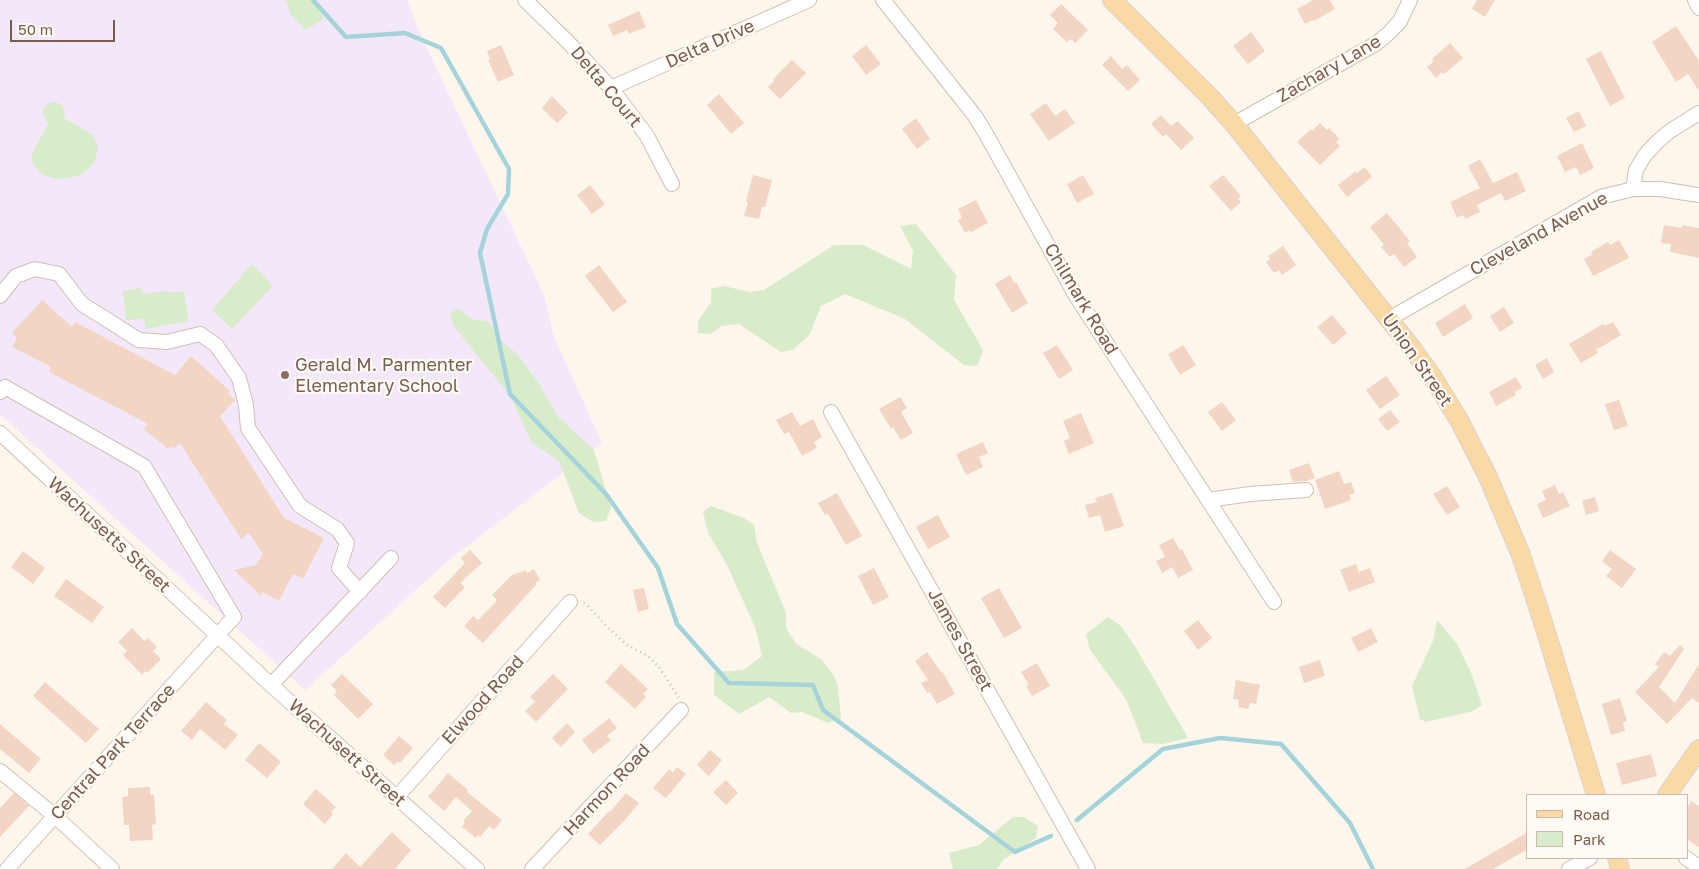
<!DOCTYPE html>
<style>
body{margin:0}
#map{position:relative;width:1699px;height:869px;overflow:hidden;background:#fdf6ec;font-family:"Golos Text",sans-serif}
canvas{display:block}
.legend{position:absolute;left:1526px;top:794px;width:162px;height:65px;box-sizing:border-box;background:#fffaf3;border:1px solid #cabbb1;margin:0;padding:6px 9px;list-style:none;font-size:15px;color:#7a5c4d}
.legend li{display:flex;align-items:center;gap:10px;height:25px}
.legend b{width:25px;border:1px solid #cabbb1}
.scale{position:absolute;left:10px;top:20px;width:105px;height:22px;box-sizing:border-box;border:2px solid #7a5c4d;border-top:0;padding-left:6px;font-size:15px;line-height:18px;white-space:nowrap;color:#7a5c4d;-webkit-text-stroke:4px #fffaf3;paint-order:stroke}
</style>
<div id="map">
<canvas width="1699" height="869"></canvas>
<ul class="legend">
<li><b style="height:6px;background:#fbd9a5"></b>Road</li>
<li><b style="height:14px;background:#d8ecc9"></b>Park</li>
</ul>
<div class="scale">50 m</div>
</div>
<script>
const g = document.querySelector('canvas').getContext('2d');
g.lineJoin = 'round';
function fill(path, color) { g.fillStyle = color; g.fill(path, 'evenodd'); }
const poly = rows => new Path2D(rows.map(r => 'M' + r).join(''));
function stroke(path, color, width, dash) { g.strokeStyle = color; g.lineWidth = width; g.lineCap = dash ? 'butt' : 'round'; g.setLineDash(dash || []); g.stroke(path); }
function drawText(font, color, halo, rows, align = 'center') {
  g.font = font + ' "Golos Text",sans-serif'; g.lineWidth = 4.5; g.setLineDash([]); g.textBaseline = 'middle'; g.strokeStyle = halo; g.fillStyle = color; for (const [text, x, y, turn = 0] of rows) {
    g.save(); g.translate(x, y); g.rotate((+turn || 0) * Math.PI / 180); g.textAlign = isNaN(turn) ? turn : align; if (halo) g.strokeText(text, 0, 0); g.fillText(text, 0, 0); g.restore();
  }
}
const education = poly([
 [0,0,407,0,425,44,544,295,554,337,602,443,450,559,305,690,0,414]
]);
const green = poly([
 [286,0,316,0,322,11,323,19,306,30,291,15],
 [53,102,58,103,63,107,65,112,64,118,94,136,98,149,94,163,82,174,70,178,56,179,43,175,34,166,31,155,49,123,45,119,43,113,44,108,48,104],
 [916,224,956,275,954,300,983,350,977,366,964,365,905,319,845,294,821,306,810,334,793,350,781,352,739,324,721,326,711,334,698,333,698,321,711,302,711,289,724,286,749,292,764,290,834,245,863,245,911,269,913,251,900,226],
 [252,264,273,286,232,329,212,310],
 [141,288,143,294,168,291,168,293,184,291,188,321,146,329,144,319,126,320,123,291],
 [458,309,473,320,488,321,499,339,518,355,538,382,558,417,594,450,611,507,606,521,593,522,579,513,559,461,532,443,510,396,453,325,450,313],
 [711,506,744,518,754,525,757,543,786,613,786,628,796,644,821,659,833,674,838,686,841,719,828,723,802,712,791,713,769,697,739,714,714,695,714,672,744,670,762,656,755,627,726,563,708,533,703,512],
 [1108,617,1121,626,1136,648,1188,738,1163,744,1143,743,1126,699,1090,650,1086,634],
 [1437,620,1457,644,1472,675,1482,705,1473,711,1426,722,1420,719,1412,686,1433,641],
 [1013,817,1024,817,1038,826,1036,838,1004,859,997,869,953,869,949,853,979,845]
]);
const stream = poly([
 [313,0,346,37,405,33,441,48,509,169,508,194,487,229,480,253,510,394,606,494,658,568,677,624,729,683,813,685,823,710,1015,852,1051,836],
 [1077,820,1163,749,1220,738,1281,744,1350,823,1373,869]
]);
const building = poly([
 [1313,0,1330,0,1335,9,1314,21,1313,20,1305,24,1297,9],
 [1477,0,1495,0,1485,17,1472,9],
 [1061,4,1088,30,1075,43,1071,39,1067,42,1053,29,1058,23,1050,15],
 [639,11,646,27,629,34,627,30,613,36,608,25],
 [1676,26,1699,61,1699,91,1688,74,1676,82,1652,42],
 [1251,32,1265,51,1248,64,1233,46],
 [1450,43,1463,58,1444,74,1442,72,1436,78,1427,67,1434,61,1432,59],
 [501,45,514,75,498,82,488,60,490,59,487,51],
 [866,45,881,64,866,75,852,56],
 [1601,51,1625,98,1610,106,1586,59],
 [1111,56,1122,69,1127,65,1140,80,1128,91,1102,65],
 [792,60,806,73,780,99,768,87,775,80,773,79],
 [719,94,744,123,731,134,707,105],
 [552,96,568,113,557,123,542,108],
 [1046,103,1055,116,1065,109,1075,123,1049,141,1030,114],
 [1579,111,1586,126,1574,132,1566,118],
 [1161,115,1171,126,1178,121,1194,138,1181,150,1166,134,1163,137,1151,124],
 [916,118,930,139,917,149,902,129],
 [1320,123,1327,130,1329,128,1340,139,1336,142,1340,146,1320,165,1297,142,1311,129,1312,131],
 [1582,143,1594,168,1580,175,1576,167,1565,172,1557,156],
 [1480,159,1493,183,1517,172,1526,191,1505,201,1501,193,1477,205,1480,212,1465,219,1464,215,1457,218,1450,202,1480,188,1468,166],
 [1365,167,1372,177,1347,197,1338,185,1355,172,1357,173],
 [753,175,772,180,765,207,762,207,759,219,744,216,748,202,746,201],
 [1083,175,1094,194,1077,203,1067,184],
 [1223,175,1241,196,1238,199,1241,202,1231,211,1209,186],
 [590,185,605,204,592,214,577,195],
 [976,200,988,223,971,232,969,230,965,233,958,220,962,218,958,209],
 [1387,213,1410,241,1407,243,1417,257,1404,267,1394,254,1390,257,1381,247,1384,245,1370,227],
 [1664,225,1682,228,1682,225,1699,228,1699,258,1670,252,1671,244,1661,243],
 [1619,240,1629,258,1593,276,1584,259,1593,254,1591,252,1608,242,1610,245],
 [1283,246,1296,265,1282,275,1279,270,1274,273,1266,262,1270,259,1268,256],
 [599,265,627,302,613,312,585,276],
 [1010,275,1014,283,1016,282,1028,303,1012,313,995,284],
 [42,300,72,327,75,322,175,375,191,356,230,391,228,393,235,400,220,416,284,518,324,538,303,579,293,574,279,601,262,592,261,596,234,570,256,565,263,554,249,533,241,539,180,443,174,449,171,446,168,449,144,429,148,424,49,372,51,367,12,347,17,338,12,333],
 [1465,304,1473,318,1443,337,1435,323],
 [1504,307,1514,323,1500,332,1490,316],
 [1332,315,1347,333,1333,345,1317,327],
 [1613,322,1621,335,1596,350,1598,353,1581,363,1569,344,1603,324,1605,326],
 [1057,345,1073,370,1059,379,1043,353],
 [1183,345,1196,365,1180,375,1168,354],
 [1547,358,1554,372,1543,379,1535,365],
 [1386,376,1400,395,1380,409,1366,390],
 [1516,377,1522,388,1515,392,1516,395,1496,406,1489,392],
 [900,397,907,408,901,412,913,433,901,440,893,427,891,429,879,409],
 [1619,400,1628,426,1614,430,1605,404],
 [1222,402,1236,420,1222,431,1208,412],
 [1390,410,1400,422,1387,431,1378,419],
 [792,412,800,426,813,419,822,437,814,442,817,448,802,456,789,432,784,434,776,420],
 [1081,413,1094,443,1069,454,1064,441,1070,438,1063,421],
 [983,442,988,453,979,457,983,467,966,475,956,454],
 [1309,463,1315,478,1306,481,1293,482,1289,470],
 [1339,471,1344,484,1351,482,1355,493,1349,495,1351,500,1325,509,1315,480],
 [1555,485,1559,494,1563,492,1570,506,1543,518,1537,504,1546,500,1542,491],
 [1447,486,1460,507,1447,515,1433,494],
 [837,493,862,536,846,545,828,514,825,515,818,503],
 [1112,493,1124,526,1105,532,1100,515,1089,518,1085,505,1097,502,1095,498],
 [1595,497,1599,511,1586,515,1582,501],
 [938,515,950,537,928,549,916,527],
 [1173,538,1180,550,1182,549,1193,570,1178,578,1172,567,1162,573,1156,561,1165,557,1159,545],
 [470,550,482,563,460,583,465,587,445,608,433,597,465,563,461,558],
 [1610,550,1636,569,1622,588,1606,576,1612,569,1602,561],
 [23,551,45,568,33,584,11,567],
 [1356,564,1359,572,1370,568,1375,582,1349,592,1340,570],
 [874,568,889,597,873,605,858,576],
 [534,569,540,580,536,582,536,585,483,643,464,626,473,616,478,620,495,603,497,600,492,595,512,575,526,570,527,573],
 [66,579,104,607,92,623,54,596],
 [644,588,649,609,638,612,633,590],
 [999,588,1022,628,1004,638,981,598],
 [1198,620,1212,638,1198,650,1184,631],
 [132,628,144,641,148,638,157,647,153,651,161,659,147,673,145,671,142,675,123,655,127,651,118,642],
 [1371,628,1378,642,1358,652,1351,638],
 [1680,645,1684,649,1659,687,1675,703,1699,664,1699,703,1692,698,1667,724,1635,692,1659,667,1655,664,1664,652,1670,656],
 [927,652,941,672,942,671,955,694,937,704,930,692,927,693,921,683,928,680,915,661],
 [1320,660,1325,676,1304,683,1299,667],
 [1037,663,1050,686,1032,696,1026,686,1029,685,1021,672],
 [621,664,648,689,643,694,646,697,635,709,605,682],
 [342,674,373,704,358,719,334,695,337,691,331,685],
 [553,674,568,689,536,722,525,711,535,702,530,697],
 [1236,680,1260,685,1256,704,1250,703,1248,709,1238,707,1239,700,1233,699],
 [45,682,99,729,86,743,33,696],
 [1620,698,1627,721,1623,722,1625,731,1611,735,1602,704],
 [206,702,227,720,224,724,238,735,225,750,200,729,192,740,181,731],
 [609,718,617,728,607,736,611,740,593,754,582,740],
 [567,723,575,732,561,747,552,738],
 [0,724,41,759,29,773,0,749],
 [399,736,413,748,400,763,398,761,394,765,383,755],
 [259,743,281,762,267,778,245,760],
 [710,750,722,760,709,776,697,765],
 [1651,754,1657,776,1622,785,1616,763],
 [677,767,686,774,666,798,653,788,669,769,673,772],
 [448,773,468,790,467,792,502,820,494,830,489,826,480,837,478,835,476,838,462,827,465,823,463,821,472,811,456,797,444,811,428,797],
 [726,780,738,793,726,805,713,792],
 [150,787,150,795,154,795,156,824,152,825,153,840,130,841,129,825,124,825,122,797,128,796,128,788],
 [316,789,336,807,331,812,333,814,325,824,303,804],
 [14,793,29,806,0,837,0,808],
 [626,793,639,803,624,821,600,845,588,834,609,811,610,812],
 [1691,801,1699,806,1699,847,1688,840,1688,807],
 [392,832,411,850,395,869,332,869,346,853,360,867],
 [1528,832,1528,849,1493,869,1465,869]
]);
const path = poly([
 [584,603,588,606,606,626,627,645,648,656,659,667,679,698]
]);
const minor = poly([
 [525,0,568,42,611,88,647,136,672,184],
 [883,0,975,116,986,134,1076,296,1274,602],
 [1695,0,1699,8],
 [611,88,809,0],
 [1234,124,1377,43,1390,32,1400,21,1410,0],
 [1633,189,1636,170,1645,155,1657,142,1670,131,1699,113],
 [0,296,16,276,35,269,59,274,82,304,139,340,167,342,200,334,216,345,239,378,246,405,248,428,300,506,337,529,347,543,339,568,360,592],
 [1389,319,1601,197,1633,189,1660,189,1699,195],
 [0,392,5,387,144,466,234,617,7,869],
 [831,412,1088,869],
 [0,433,271,685,477,869],
 [1208,500,1250,494,1306,490],
 [271,685,391,558],
 [0,771,55,816,112,869],
 [396,798,570,602],
 [1686,858,1699,867],
 [532,869,681,710],
 [1569,869,1590,858]
]);
const major = poly([
 [1112,0,1210,97,1234,124,1411,347,1432,376,1459,420,1488,477,1521,555,1542,619,1596,795],
 [1667,795,1699,749],
 [1617,858,1620,869]
]);
const markers = [
 [285,375,5,"#8d6e63"]
];
const streetNames = [
 ["Delta Drive",710,44,-24],
 ["Zachary Lane",1329,69,-30],
 ["Delta Court",606,87,50],
 ["Cleveland Avenue",1539,234,-29],
 ["Chilmark Road",1081,299,59],
 ["Union Street",1417,360,55],
 ["Wachusetts Street",109,535,43],
 ["James Street",960,640,61],
 ["Elwood Road",483,700,-48],
 ["Central Park Terrace",113,752,-48],
 ["Wachusett Street",347,753,42],
 ["Harmon Road",607,790,-47]
];
const educationNames = [
 ["Gerald M. Parmenter",295,365],
 ["Elementary School",295,386]
];
fill(education, '#f3e8fa');
fill(green, '#d8ecc9');
stroke(stream, '#a5d3da', 4.5);
fill(building, '#f3d5c3');
stroke(minor, '#d1beb0', 16);
stroke(major, '#dad1cd', 20);
stroke(path, '#d9b8a5', 2.5, [1, 4]);
stroke(minor, '#fff', 14);
stroke(major, '#fbd9a5', 18);
for (const [x, y, r, color] of markers) { const dot = new Path2D(); dot.arc(x, y, r, 0, 2 * Math.PI); g.fillStyle = color; g.fill(dot); stroke(dot, '#fffaf3', 2); }
drawText('18px', '#7a5c4d', '#fffaf3', streetNames);
drawText('18px', '#785e54', '#fffaf3', educationNames, 'left');
</script>
